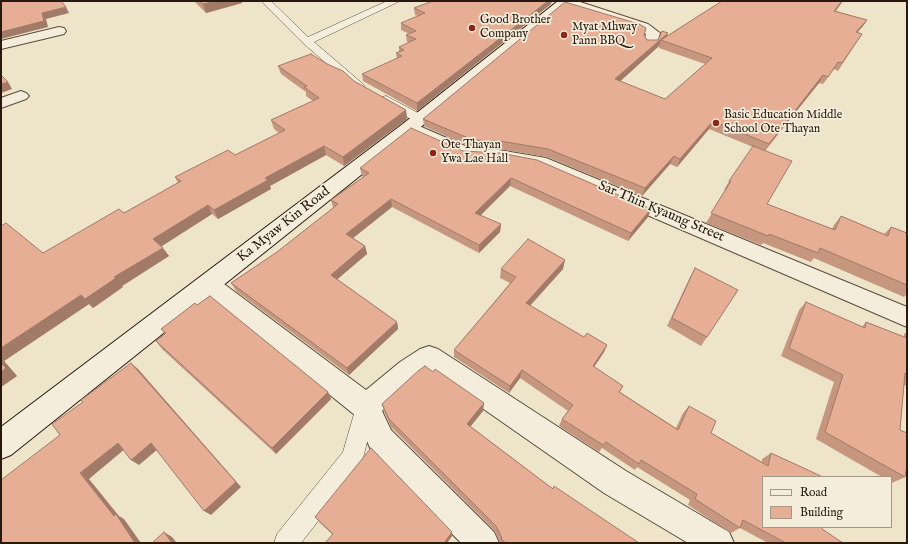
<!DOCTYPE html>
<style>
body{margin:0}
#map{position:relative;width:908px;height:544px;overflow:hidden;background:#eee4c9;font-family:"IM FELL English",serif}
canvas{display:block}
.frame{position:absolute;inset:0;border:2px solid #28180d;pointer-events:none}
.legend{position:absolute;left:762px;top:476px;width:130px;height:52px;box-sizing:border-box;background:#f4eddc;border:1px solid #a29889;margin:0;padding:5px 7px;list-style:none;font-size:12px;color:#28180d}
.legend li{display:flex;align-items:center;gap:8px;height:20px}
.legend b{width:20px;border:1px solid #a29889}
</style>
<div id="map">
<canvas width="908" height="544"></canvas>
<div class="frame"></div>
<ul class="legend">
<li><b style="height:5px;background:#f4eddc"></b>Road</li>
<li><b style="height:11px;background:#e6ae94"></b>Building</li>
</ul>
</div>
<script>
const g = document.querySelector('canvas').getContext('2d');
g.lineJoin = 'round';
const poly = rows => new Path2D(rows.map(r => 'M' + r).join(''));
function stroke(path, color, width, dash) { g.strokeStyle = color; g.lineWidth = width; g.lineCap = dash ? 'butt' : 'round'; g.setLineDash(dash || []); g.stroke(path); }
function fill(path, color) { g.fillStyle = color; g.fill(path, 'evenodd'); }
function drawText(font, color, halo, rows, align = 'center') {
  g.font = font + ' "IM FELL English",serif'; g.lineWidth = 3.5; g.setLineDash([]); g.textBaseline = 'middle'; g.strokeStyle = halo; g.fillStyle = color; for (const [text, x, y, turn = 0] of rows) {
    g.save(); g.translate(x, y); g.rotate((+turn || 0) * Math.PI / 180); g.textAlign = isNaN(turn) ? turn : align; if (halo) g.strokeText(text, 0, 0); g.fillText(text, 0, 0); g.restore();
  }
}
const service = poly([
 [261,1,271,1,308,37,387,1,400,1,314,42,363,84,365,86,363,88,359,90,355,88,303,43,261,1],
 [386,96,424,116,426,119,424,122,420,123,416,122,382,103,380,100,382,97,386,96],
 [366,397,373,400,376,407,361,466,301,543,274,543,277,534,343,452,356,407,359,400,366,397]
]);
const minor = poly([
 [559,1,577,1,648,24,660,33,657,43,655,46,645,46,643,43,646,34,638,30,561,4,559,1],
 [59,27,64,28,66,31,64,34,1,49,1,41,59,27],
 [21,91,26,93,29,96,26,99,1,108,1,98,21,91],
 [410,122,472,149,499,150,546,158,907,307,907,327,536,167,499,160,463,158,404,131,402,127,404,123,410,122],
 [208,275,216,278,366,390,400,362,420,349,429,346,438,349,626,471,729,532,734,543,688,543,604,493,429,371,418,378,382,411,391,430,494,532,499,543,461,543,371,450,356,416,200,290,197,284,200,278,208,275]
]);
const secondary = poly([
 [558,1,571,1,416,131,11,455,1,459,1,427,404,123,558,1]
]);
const wall = poly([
 [194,1,241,1,242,3,206,13],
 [722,1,843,1,836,11,867,20,863,26,857,33,862,34,838,71,834,69,823,84,819,83,765,151,767,204,832,229,834,225,841,216,884,234,891,227,907,233,907,294,904,297,814,258,811,262,763,243,761,245,706,223,726,190,724,190,729,181,753,147,709,129,677,167,670,164,642,196,547,157,499,149,472,148,424,126,423,119,644,36,647,40,658,40,667,36],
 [659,46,659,48,705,64,665,99,620,81],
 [551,4,417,111,363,81,362,74,397,59,396,53,399,51,399,47,409,43,407,42,406,35,409,34,401,30,401,23,418,16,415,15,414,8],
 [278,66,354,81,406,110,407,119,344,166,326,155,270,186,271,189,218,219,212,214,161,246,169,256,122,286,123,287,93,308,89,304,4,361,17,376,1,387,1,226,43,253,124,213,178,183,175,177,235,155,279,133,274,129,271,120,313,101,306,96,306,92,281,74],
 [463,151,651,209,648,217,628,241,510,186,480,215,501,224,500,232,479,253,392,207,353,238,365,246,367,254,337,279,397,322,398,329,349,375,236,291,231,283,277,252,333,208,331,200,363,177,362,176,360,168],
 [695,268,707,337,701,346,667,326,690,277],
 [501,269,563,269,530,306,584,337,607,345,604,352,594,367,623,386,620,392,676,428,683,413,689,406,711,433,762,462,762,459,771,453,822,529,843,543,768,543,740,528,731,533,688,505,690,500,637,467,635,470,602,448,599,452,559,426,562,419,568,411,520,378,509,393,454,357,454,350,510,283,500,278],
 [806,302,862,327,866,322,904,337,904,334,907,332,907,386,904,385,900,430,905,477,892,483,891,482,891,477,882,477,816,439,834,382,781,356,799,310],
 [161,329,328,392,331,399,276,454,162,349,156,341,165,334],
 [382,404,483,411,470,426,553,489,639,543,500,543,495,531,391,427,384,411],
 [315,517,452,532,452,536,447,543,325,543,333,535,319,522]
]);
const shadedWall = poly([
 [216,1,241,1,242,3,206,13,203,4],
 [548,1,552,1,551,4,417,111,417,103],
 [842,1,843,1,830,17,834,11],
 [66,7,69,13,46,19,48,27,1,39,1,32,42,13],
 [867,20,863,26,851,39,856,32],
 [668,33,666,40,661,40,659,46,614,87,615,79],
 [838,62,834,69,823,84,828,77],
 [823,75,819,83,764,151,769,144],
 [8,82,12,89,1,93,1,84],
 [406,110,407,119,344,166,343,157],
 [713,121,709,129,677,167,680,159],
 [324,146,326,155,270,186,271,189,218,219,214,210,265,178],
 [674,156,670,164,642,196,645,188],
 [511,178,510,186,475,221,475,213],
 [391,199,392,207,348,242,346,234],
 [208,205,212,214,159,248,153,239],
 [651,209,648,217,628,241,631,233],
 [501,224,500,232,479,253,479,245],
 [365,246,367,254,333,283,331,275],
 [163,248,169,256,122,286,123,287,93,308,85,299,114,277],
 [565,260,563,269,524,312,526,303],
 [81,295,89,304,4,361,17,376,1,387,1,348],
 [397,322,398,329,349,375,347,368],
 [607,345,604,352,590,373,593,366],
 [131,363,138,369,241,487,211,515,204,511],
 [522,370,520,378,509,393,510,386],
 [328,392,331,399,276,454,272,448],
 [484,403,483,411,467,431,467,424],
 [118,443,126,448,89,479,119,516,124,519,141,543,135,543,80,473],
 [151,443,158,449,139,465,131,460],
 [164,532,172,537,177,543,172,543],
 [452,532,452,536,447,543,444,543]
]);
const building = poly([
 [1,1,61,1,66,7,42,13,44,21,1,32,1,1],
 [199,1,216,1,203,4,199,1],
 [433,1,548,1,417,103,362,74,402,56,396,53,404,50,399,47,416,39,406,35,416,31,401,23,425,13,414,8,433,1],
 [722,1,842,1,834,11,867,20,856,32,862,34,842,63,838,62,828,77,823,75,769,144,713,121,680,159,674,156,645,188,548,149,500,141,473,140,423,119,565,2,639,24,646,28,644,35,647,40,658,40,662,31,668,33,615,79,665,99,712,58,661,40,722,1],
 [311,54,327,64,343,71,354,81,406,110,343,157,324,146,265,178,268,180,214,210,208,205,153,239,163,248,114,277,116,278,85,299,81,295,1,348,1,226,6,223,43,253,119,209,124,213,181,181,175,177,228,150,235,155,285,130,271,120,319,98,304,87,307,86,278,66,311,54],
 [1,75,8,82,1,84,1,75],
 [411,128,463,151,500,153,537,160,651,209,631,233,511,178,475,213,501,224,479,245,391,199,346,234,365,246,331,275,397,322,347,368,231,283,277,252,338,204,331,200,369,173,360,168,411,128],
 [753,146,792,161,767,204,835,230,841,216,888,236,891,227,907,233,907,285,820,248,818,253,769,234,768,236,711,213,731,181,729,181,753,146],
 [528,239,565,260,526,303,584,337,587,333,607,345,593,366,623,386,619,392,678,430,689,406,716,421,711,433,768,466,771,453,823,477,763,477,763,527,822,527,822,529,843,543,786,543,743,520,740,528,695,499,697,494,641,460,639,464,606,442,603,445,562,419,573,405,522,370,510,386,454,350,516,277,501,269,528,239],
 [695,268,738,290,707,337,672,318,695,268],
 [210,296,328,392,272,448,156,341,166,333,161,329,195,303,197,305,210,296],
 [806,302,865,328,866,322,907,338,907,374,905,373,900,430,907,433,907,465,905,477,825,432,843,375,789,348,806,302],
 [1,363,6,368,1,372,1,363],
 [131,363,236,482,204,511,151,443,131,460,118,443,80,473,114,516,116,514,135,543,1,543,1,480,60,435,52,424,83,402,81,400,131,363],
 [425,366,433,372,435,369,484,403,467,424,553,489,554,486,639,543,506,543,501,539,502,538,496,526,389,419,382,404,418,371,425,366],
 [371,448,452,532,444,543,325,543,333,534,315,517,371,448],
 [164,532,172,543,152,543,164,532]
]);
const markers = [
 [472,28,4,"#8f2418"],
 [564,35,4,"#8f2418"],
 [716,123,4,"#8f2418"],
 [433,153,4,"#8f2418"]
];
const farPoinames = [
 ["Good Brother",480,21],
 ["Company",480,35],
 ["Myat Mhway",572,28],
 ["Pann BBQ",572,42],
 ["Basic Education Middle",724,116],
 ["School Ote Thayan",724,130],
 ["Ote Thayan",441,146],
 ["Ywa Lae Hall",441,160]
];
const streetNames = [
 ["Sar Thin Kyaung Street",661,212,23],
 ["Ka Myaw Kin Road",284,225,-38]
];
stroke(service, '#5a4b3c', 1);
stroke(minor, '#5a4b3c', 2);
stroke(secondary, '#28180d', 2);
fill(service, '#f4eddc');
fill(minor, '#f4eddc');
fill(secondary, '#f4eddc');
fill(wall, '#c6967f');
fill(shadedWall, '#a17a68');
fill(building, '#e6ae94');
stroke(building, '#a17a68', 1);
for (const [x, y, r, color] of markers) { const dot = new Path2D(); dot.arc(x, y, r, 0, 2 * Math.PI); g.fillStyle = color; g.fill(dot); stroke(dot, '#f4eddc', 1.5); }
drawText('12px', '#28180d', '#f4eddc', farPoinames, 'left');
drawText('14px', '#28180d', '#f4eddc', streetNames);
</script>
